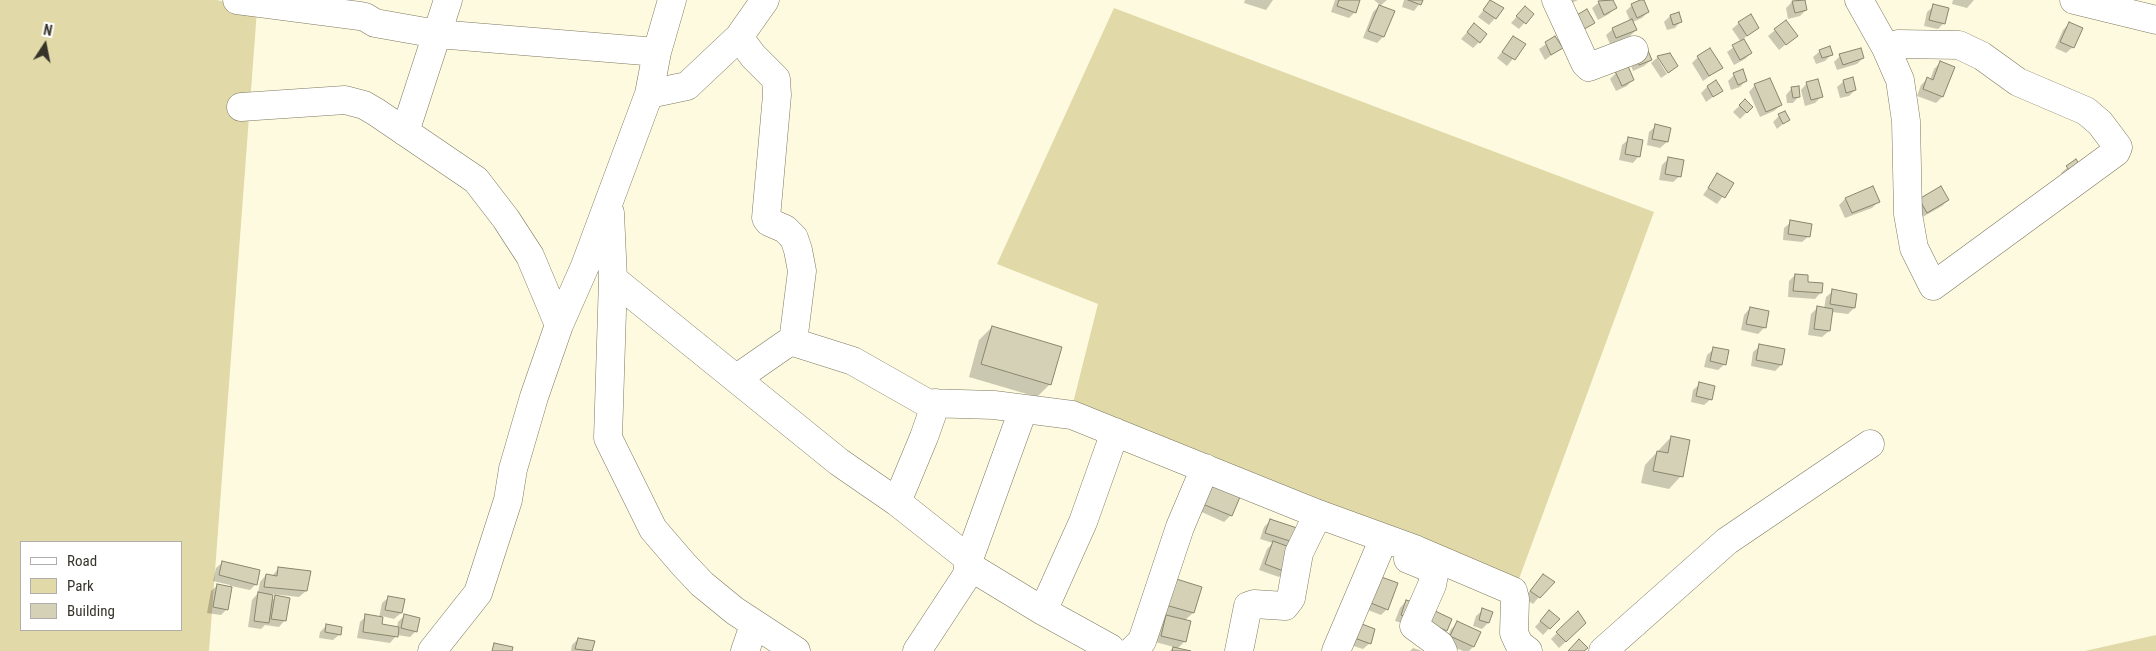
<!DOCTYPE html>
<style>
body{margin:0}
#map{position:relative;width:2156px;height:651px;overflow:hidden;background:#fefadf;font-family:"Roboto Condensed",sans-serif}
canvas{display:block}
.legend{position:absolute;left:20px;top:541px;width:162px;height:90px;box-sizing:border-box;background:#fff;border:1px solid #afaeaa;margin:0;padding:6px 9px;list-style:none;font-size:15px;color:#36342a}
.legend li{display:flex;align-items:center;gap:10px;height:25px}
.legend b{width:25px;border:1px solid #afaeaa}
.north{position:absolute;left:20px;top:20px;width:50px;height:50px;-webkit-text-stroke:4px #fff;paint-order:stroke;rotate:11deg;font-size:14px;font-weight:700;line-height:20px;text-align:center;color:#36342a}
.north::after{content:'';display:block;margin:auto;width:18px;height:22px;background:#36342a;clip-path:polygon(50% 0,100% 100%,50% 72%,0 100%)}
</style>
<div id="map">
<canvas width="2156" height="651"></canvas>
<ul class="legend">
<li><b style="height:6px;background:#fff"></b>Road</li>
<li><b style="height:14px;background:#e1d9a8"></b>Park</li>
<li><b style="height:14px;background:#d5d1b7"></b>Building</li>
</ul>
<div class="north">N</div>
</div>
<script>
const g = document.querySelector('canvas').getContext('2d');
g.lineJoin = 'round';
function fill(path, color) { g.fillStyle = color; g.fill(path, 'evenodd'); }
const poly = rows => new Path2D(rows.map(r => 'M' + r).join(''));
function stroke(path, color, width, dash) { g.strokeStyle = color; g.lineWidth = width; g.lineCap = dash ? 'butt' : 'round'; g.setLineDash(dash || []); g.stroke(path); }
const green = poly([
 [0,0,217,0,257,10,209,651,0,651],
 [21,542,181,542,181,630,21,630],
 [1114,8,1654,212,1516,587,1073,403,1098,304,997,264],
 [2156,635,2156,651,2085,651]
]);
const shadow = poly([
 [1245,0,1273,0,1266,10,1244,3],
 [1335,0,1359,0,1355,12,1349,18,1331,12],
 [1374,0,1387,0,1380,6,1393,12,1383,37,1377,43,1363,38,1373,12,1380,5],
 [1404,0,1422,0,1414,11,1402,7],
 [1561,0,1578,0,1563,7],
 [1602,0,1612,0,1615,8,1609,14,1598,20,1592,8],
 [1803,0,1806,10,1800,16,1788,19,1786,8,1792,2],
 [1953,0,1974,0,1967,8,1952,4],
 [1491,1,1495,18,1489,25,1478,17],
 [1632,5,1648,12,1642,18,1633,22,1636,30,1630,36,1610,44,1606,35,1613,29,1630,21,1626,11],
 [1934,6,1944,23,1938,29,1924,26,1927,12],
 [1519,14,1532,14,1519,29,1511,23],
 [1670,16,1681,21,1675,28,1667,30,1664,22],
 [1785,22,1796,36,1779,50,1768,36],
 [1739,23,1758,28,1743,39,1751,53,1745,59,1734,65,1727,52,1741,42,1732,29],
 [2070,23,2073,47,2066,53,2055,48,2063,30],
 [1468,31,1479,42,1473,48,1461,39],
 [1513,38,1524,45,1507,66,1497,58],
 [1555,38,1561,48,1545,60,1539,49],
 [1820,51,1831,55,1825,61,1816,64,1813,57],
 [1669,54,1676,66,1669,73,1661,59,1658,59,1667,74,1661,78,1651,63,1658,57],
 [1840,56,1863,58,1857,64,1837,70,1834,62],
 [1698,57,1721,68,1703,81,1692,63],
 [1628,58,1651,60,1644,66,1633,71],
 [1940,63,1954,68,1942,97,1936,103,1917,96,1921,85,1927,79,1930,80,1934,69],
 [1616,73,1633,79,1627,86,1616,91,1610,79],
 [1734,75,1746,80,1740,87,1731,90,1728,81],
 [1844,81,1855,90,1849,96,1840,98,1837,87],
 [1807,83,1822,96,1815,103,1805,106,1801,90],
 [1755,85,1781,105,1774,111,1760,117,1749,92],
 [1707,87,1722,90,1706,102,1701,93],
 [1792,88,1799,96,1793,103,1787,103,1786,95],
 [1745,100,1752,107,1740,119,1733,112],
 [1779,116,1788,120,1777,129,1773,122],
 [1656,126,1667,142,1660,148,1647,145,1649,132],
 [1629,139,1639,156,1633,163,1619,160,1622,145],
 [1669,158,1680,176,1673,182,1659,180,1662,165],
 [2075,161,2066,180,2061,173],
 [1718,174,1733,183,1717,204,1703,195],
 [1845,199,1879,201,1872,208,1845,218,1839,205],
 [1920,200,1948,200,1942,206,1921,218],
 [1791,222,1809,236,1802,242,1783,240,1784,228],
 [1795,275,1806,283,1821,292,1815,299,1788,297,1789,281],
 [1833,291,1854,308,1848,314,1832,312,1829,331,1822,337,1808,335,1811,314,1817,308,1824,309,1826,297],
 [1750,308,1765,327,1758,334,1741,330,1744,315],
 [992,327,1050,384,1037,397,969,377,979,340],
 [1760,346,1781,365,1775,371,1751,366,1753,352],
 [1714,349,1725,364,1718,370,1704,367,1707,355],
 [1700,384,1711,399,1704,405,1691,402,1693,390],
 [1671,437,1681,476,1669,489,1641,483,1645,465],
 [1202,492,1231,515,1224,522,1195,509],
 [1270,521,1299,530,1285,571,1279,577,1259,570,1267,549,1273,543,1260,539,1264,527],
 [223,562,256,584,250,590,231,586,227,609,221,615,207,613,211,591,218,585,230,587,230,585,213,581,216,568],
 [278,569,306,591,299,597,272,594,271,602,275,597,285,620,279,627,265,625,261,629,248,627,252,600,258,593,260,582,266,575,272,576],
 [1376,576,1387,609,1381,615,1360,607],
 [1537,582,1539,597,1533,604,1524,598],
 [1200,588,1193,613,1184,621,1184,642,1177,649,1185,651,1170,651,1174,647,1155,642,1158,592],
 [389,597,401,613,394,619,382,616,380,625,397,628,398,622,404,616,416,631,410,637,397,635,390,643,357,638,360,622,366,616,379,618,382,603],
 [1406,601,1411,626,1395,621,1400,608],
 [1483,610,1488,623,1482,629,1473,626,1476,616],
 [1577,613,1585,623,1559,648,1551,639],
 [1543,618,1558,619,1543,635,1535,627],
 [1458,623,1473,647,1469,651,1463,651,1445,643,1451,629],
 [327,625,340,634,333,640,319,638,320,632],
 [1349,629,1370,643,1363,649,1344,643],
 [578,639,593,642,591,651,571,651,572,645],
 [1413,648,1422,651,1410,651]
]);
const building = poly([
 [1339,0,1360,0,1356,13,1337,6,1339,0],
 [1408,0,1423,0,1421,5,1408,0],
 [1490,0,1504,8,1496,19,1483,10,1490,0],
 [1613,0,1617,8,1604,15,1598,1,1613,0],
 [1640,0,1644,0,1649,12,1637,18,1631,4,1640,0],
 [1805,0,1807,10,1795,13,1792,1,1805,0],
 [1933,4,1949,8,1945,24,1929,20,1933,4],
 [1379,5,1395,11,1384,37,1368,31,1379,5],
 [1525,6,1534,14,1526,24,1516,16,1525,6],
 [1587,9,1595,23,1579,32,1570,19,1587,9],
 [1679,12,1682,22,1673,25,1670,15,1679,12],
 [1751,14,1759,28,1747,36,1738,22,1751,14],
 [1632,19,1637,30,1616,38,1612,28,1632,19],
 [1786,20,1798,36,1786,45,1774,29,1786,20],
 [2069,22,2083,28,2074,48,2060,42,2069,22],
 [1474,23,1487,34,1480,43,1467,32,1474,23],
 [1513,36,1526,44,1515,60,1502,52,1513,36],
 [1555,36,1563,48,1551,55,1545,42,1555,36],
 [1744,39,1752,53,1740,60,1732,45,1744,39],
 [1646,46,1652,60,1639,65,1634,50,1646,46],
 [1830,46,1833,55,1822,58,1819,50,1830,46],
 [1710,48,1723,68,1709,76,1697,56,1710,48],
 [1861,48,1864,58,1843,65,1839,54,1861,48],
 [1670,53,1678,66,1668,73,1657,56,1670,53],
 [1940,61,1955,67,1943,97,1923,89,1927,77,1933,80,1940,61],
 [1628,66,1634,80,1622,86,1615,71,1628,66],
 [1743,69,1747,81,1738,85,1733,73,1743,69],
 [1853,77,1856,90,1846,93,1843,80,1853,77],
 [1770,78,1782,105,1766,112,1754,84,1770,78],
 [1818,79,1823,97,1811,100,1806,82,1818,79],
 [1716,80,1723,91,1713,97,1707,86,1716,80],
 [1799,86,1800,97,1793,98,1791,87,1799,86],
 [1745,99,1753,107,1747,113,1739,105,1745,99],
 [1785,111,1790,120,1783,124,1778,114,1785,111],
 [1655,124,1671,128,1668,142,1652,139,1655,124],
 [1628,137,1643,140,1640,157,1625,154,1628,137],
 [1668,157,1684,160,1681,177,1665,174,1668,157],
 [2076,159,2082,169,2073,175,2066,166,2076,159],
 [1717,173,1734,183,1725,198,1708,188,1717,173],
 [1873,186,1880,202,1852,213,1845,198,1873,186],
 [1941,186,1949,200,1927,213,1919,199,1941,186],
 [1790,220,1812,224,1810,237,1788,234,1790,220],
 [1795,274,1808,275,1808,282,1823,283,1822,293,1793,291,1795,274],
 [1832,289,1857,294,1855,308,1830,304,1832,289],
 [1817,306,1833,309,1830,331,1814,329,1817,306],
 [1750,307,1769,311,1766,328,1746,324,1750,307],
 [992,326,1062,347,1051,385,981,364,992,326],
 [1759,344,1785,349,1782,365,1756,360,1759,344],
 [1713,347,1729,350,1726,365,1710,361,1713,347],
 [1699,382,1715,386,1712,400,1696,396,1699,382],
 [1671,436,1690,440,1683,477,1653,471,1657,451,1668,453,1671,436],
 [1208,484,1240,497,1232,516,1200,503,1208,484],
 [1270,519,1300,529,1296,543,1265,533,1270,519],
 [1273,541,1295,549,1286,572,1265,564,1273,541],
 [222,561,260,570,257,585,219,575,222,561],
 [278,567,311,571,307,591,264,587,266,574,277,576,278,567],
 [1543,574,1555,582,1540,598,1530,591,1543,574],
 [1376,575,1398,583,1388,610,1366,601,1376,575],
 [1170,577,1202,587,1194,613,1162,604,1170,577],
 [217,584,232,587,228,610,213,607,217,584],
 [258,592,273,595,269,623,254,621,258,592],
 [275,595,290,598,286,621,271,619,275,595],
 [388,596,405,599,402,613,385,610,388,596],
 [1406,600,1423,605,1418,621,1401,615,1406,600],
 [1482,608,1493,612,1489,623,1479,620,1482,608],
 [1433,610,1452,619,1447,631,1427,622,1433,610],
 [1549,610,1560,619,1550,629,1540,621,1549,610],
 [1578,611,1586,623,1566,642,1556,632,1578,611],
 [365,614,383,617,382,624,399,627,398,637,363,632,365,614],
 [404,614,420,618,417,632,401,628,404,614],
 [1166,615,1191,621,1186,642,1161,636,1166,615],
 [1354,621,1375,629,1371,644,1349,636,1354,621],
 [1457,621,1481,632,1474,647,1450,636,1457,621],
 [326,624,342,627,341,635,325,632,326,624],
 [578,638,595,641,592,651,575,649,578,638],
 [1579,639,1588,648,1584,651,1568,651,1579,639],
 [494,643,513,647,512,651,492,651,494,643],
 [1173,647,1191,651,1172,651,1173,647]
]);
const street = poly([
 [237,0,360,16,365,17,375,23,437,34,657,52],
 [1556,0,1585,63,1589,67,1634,50],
 [1859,0,1886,48,1900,80,1906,121,1908,214,1914,248,1933,286,2116,152,2118,147,2100,123,2086,111,2018,82,1982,56,1959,45,1898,44,1886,48],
 [2074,0,2156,20],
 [739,37,753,56,776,79,777,95,766,218,769,222,785,229,794,238,798,250,802,271,793,342],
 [649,94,687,86,739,37,765,0],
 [241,107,345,100,364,105,376,112,476,180,506,219,530,256,559,325],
 [405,132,448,0],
 [610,213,613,279,608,438,653,529,684,565,702,584,735,611,796,651],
 [613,279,839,462,897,502,969,559,967,575,917,651],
 [737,378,786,344,793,342,853,361,927,403,994,405,1072,415,1318,514,1417,550,1513,591,1515,599,1514,633,1519,644,1528,651],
 [897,502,924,437,936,403],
 [969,559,1023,410],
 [1408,559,1435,570,1432,585,1414,626,1440,645,1443,651],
 [969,566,1043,611,1110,648,1113,651],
 [1043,611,1083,522,1115,432],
 [432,651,478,593,508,500,513,469,534,397,559,325,585,266,649,94,657,52,672,0],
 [745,651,754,625],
 [1132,651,1142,641,1180,527,1205,468],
 [1239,651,1248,606,1254,604,1285,606,1291,598,1299,553,1318,514],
 [1336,651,1384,538],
 [1603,651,1727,541,1870,444]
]);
fill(green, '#e1d9a8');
fill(shadow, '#0003');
fill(building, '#d5d1b7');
stroke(building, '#89866d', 1);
stroke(street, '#7c7860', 29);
stroke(street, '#fff', 28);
</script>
